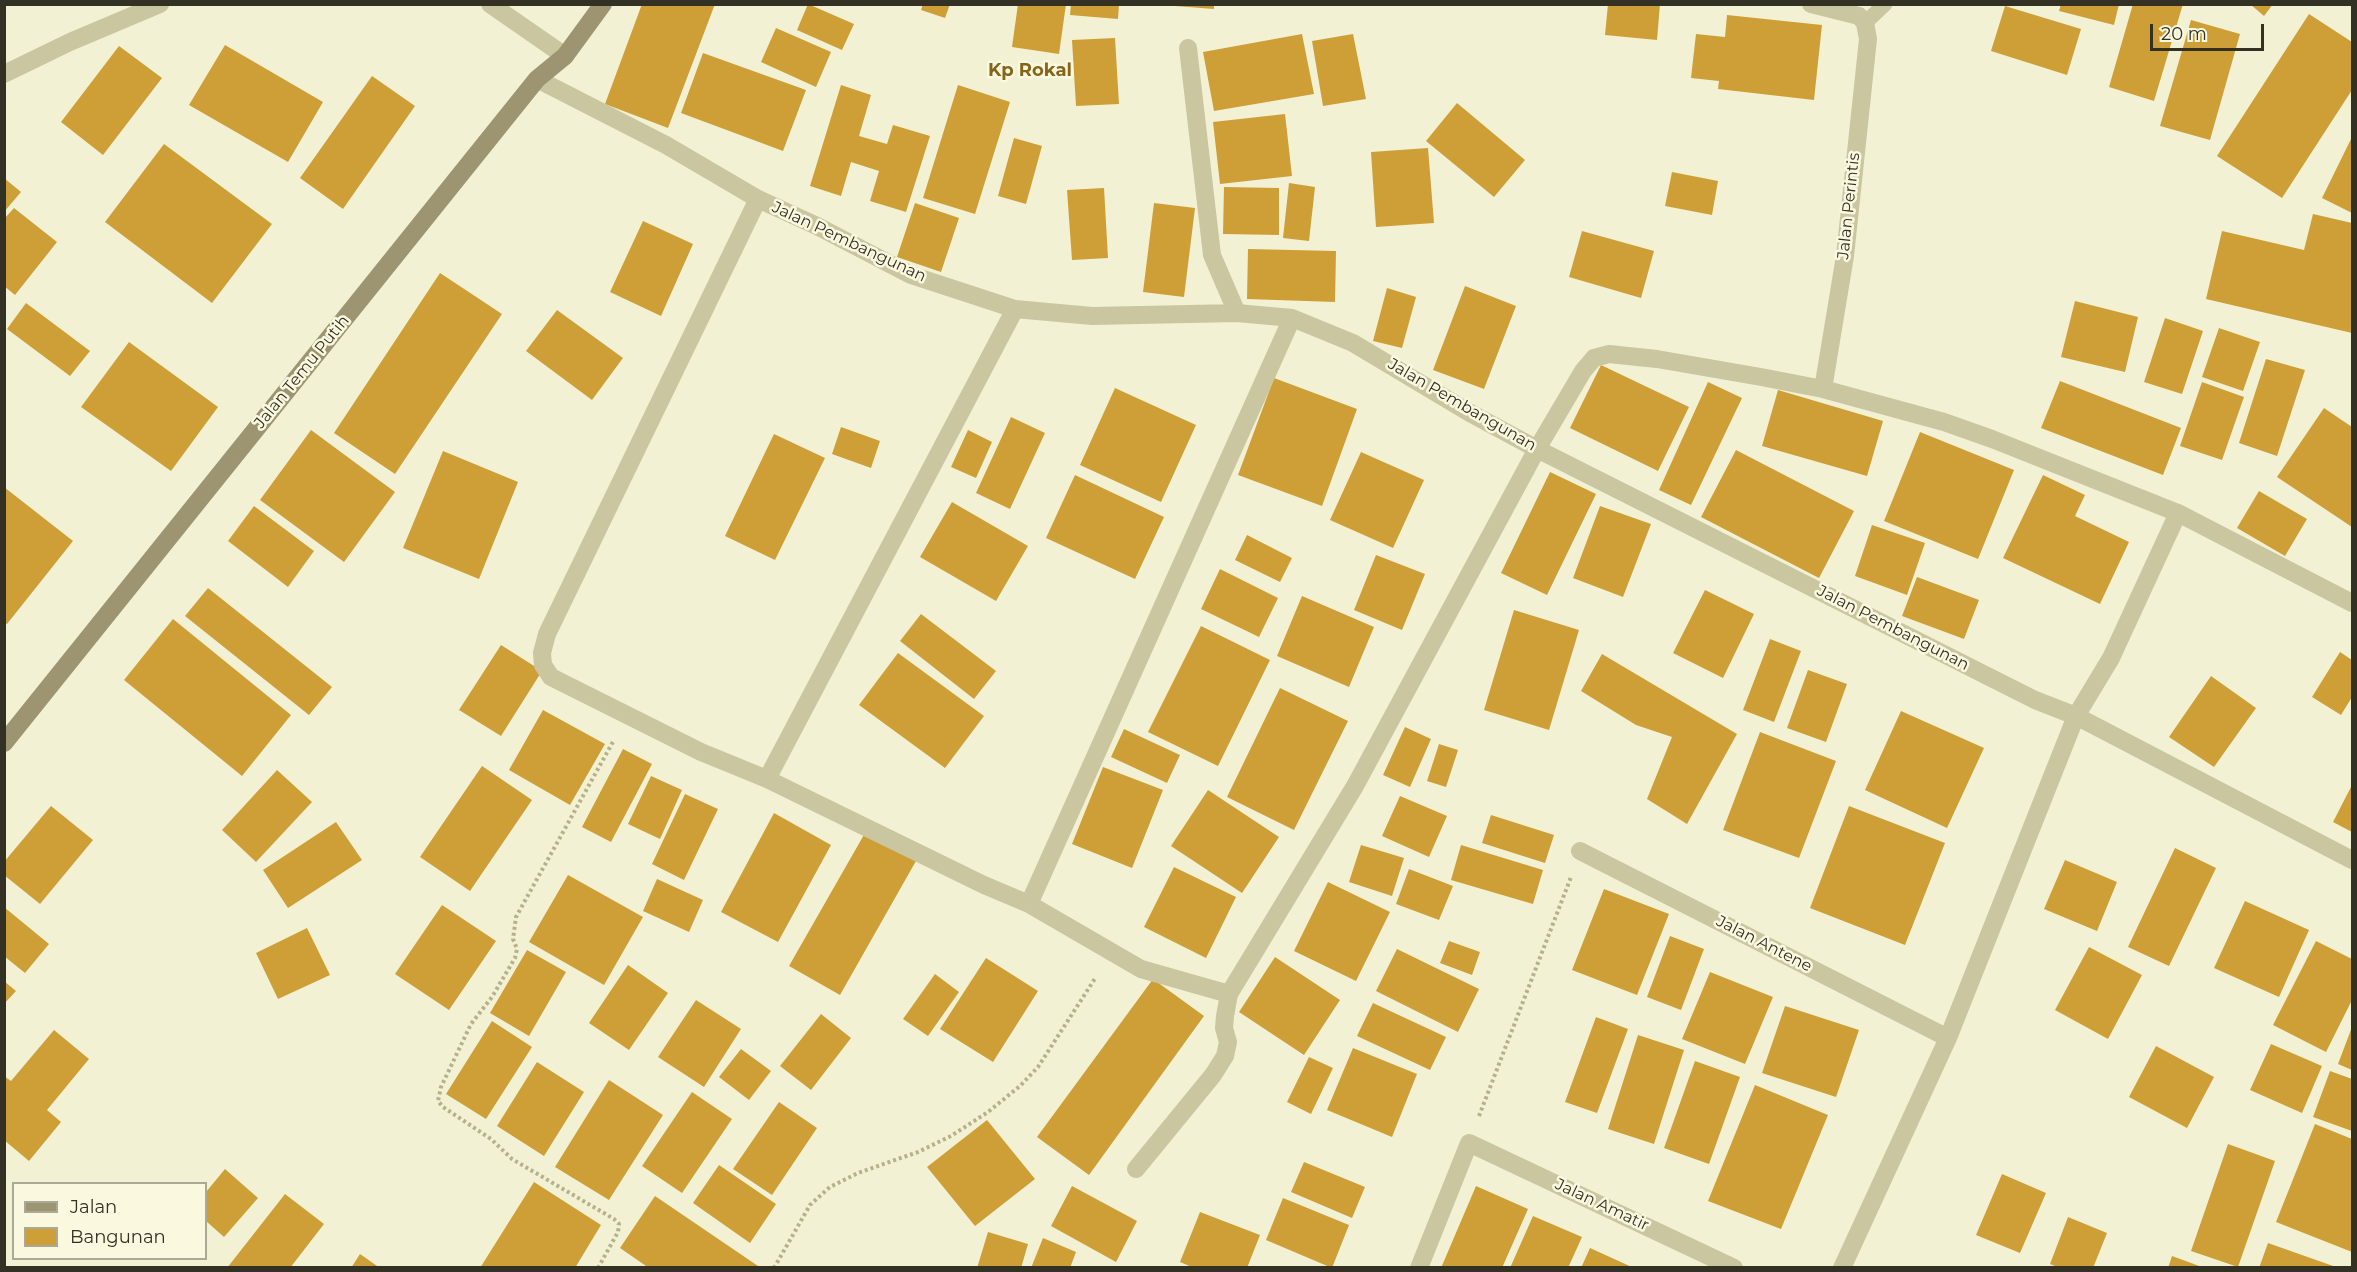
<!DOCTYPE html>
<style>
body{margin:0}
#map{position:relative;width:2357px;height:1272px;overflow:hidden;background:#f2f1d4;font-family:Montserrat,sans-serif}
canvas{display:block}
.frame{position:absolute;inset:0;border:6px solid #333024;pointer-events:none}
.legend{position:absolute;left:12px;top:1182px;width:195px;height:78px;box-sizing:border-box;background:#faf9e0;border:2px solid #aaa995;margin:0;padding:8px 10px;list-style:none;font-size:18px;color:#333024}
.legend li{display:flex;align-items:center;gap:12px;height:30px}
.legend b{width:30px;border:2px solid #aaa995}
.scale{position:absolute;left:2150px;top:24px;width:114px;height:27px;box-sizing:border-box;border:3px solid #333024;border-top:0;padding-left:8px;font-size:18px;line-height:21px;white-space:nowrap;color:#333024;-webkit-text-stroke:4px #faf9e0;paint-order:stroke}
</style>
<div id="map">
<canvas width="2357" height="1272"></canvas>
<div class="frame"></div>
<ul class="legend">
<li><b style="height:8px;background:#9d9572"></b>Jalan</li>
<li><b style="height:16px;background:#ce9f36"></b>Bangunan</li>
</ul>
<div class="scale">20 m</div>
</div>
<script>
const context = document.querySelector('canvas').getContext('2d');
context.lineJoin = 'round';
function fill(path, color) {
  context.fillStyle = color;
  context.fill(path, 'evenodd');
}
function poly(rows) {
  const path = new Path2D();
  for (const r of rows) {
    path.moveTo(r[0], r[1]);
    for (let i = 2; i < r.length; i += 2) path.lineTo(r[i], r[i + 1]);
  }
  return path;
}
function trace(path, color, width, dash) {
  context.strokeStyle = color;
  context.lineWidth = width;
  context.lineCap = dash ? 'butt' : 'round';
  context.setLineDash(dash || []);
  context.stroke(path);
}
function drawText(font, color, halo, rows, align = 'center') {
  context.font = font + ' Montserrat,sans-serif';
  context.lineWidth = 5;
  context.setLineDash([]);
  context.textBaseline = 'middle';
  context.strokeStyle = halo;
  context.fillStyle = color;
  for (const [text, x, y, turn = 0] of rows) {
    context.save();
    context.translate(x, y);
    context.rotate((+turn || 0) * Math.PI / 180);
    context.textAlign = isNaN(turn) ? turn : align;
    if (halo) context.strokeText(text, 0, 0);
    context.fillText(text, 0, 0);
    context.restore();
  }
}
const building = poly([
 [642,4,715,4,668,128,605,104],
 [808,4,854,24,842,50,797,30],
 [923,4,950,4,945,18,921,10],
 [1018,4,1066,4,1059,54,1012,47],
 [1071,4,1119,4,1118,19,1070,15],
 [1176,4,1214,4,1214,9,1175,6],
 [1608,4,1660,4,1657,40,1605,35],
 [2061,4,2119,4,2114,25,2059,11],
 [2133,4,2183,4,2154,101,2109,87],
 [2250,4,2273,4,2264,16],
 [2005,6,2081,29,2067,75,1991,51],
 [2309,14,2352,42,2352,90,2282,198,2217,156],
 [1727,15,1822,25,1814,100,1718,89,1719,81,1691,78,1696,34,1725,37],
 [2191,20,2240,34,2210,140,2160,126],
 [776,28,831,52,816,87,761,62],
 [1302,34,1314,94,1214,111,1203,52],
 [1353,34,1366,99,1323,106,1312,41],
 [1115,38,1119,104,1076,106,1072,40],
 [225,45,323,102,288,162,189,105],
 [119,46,162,78,103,155,61,122],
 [703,53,806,90,783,151,681,113],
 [372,76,415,106,343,209,300,178],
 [841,85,871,95,859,136,887,144,893,125,930,136,906,212,870,201,879,171,851,162,841,196,810,186],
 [958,85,1010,102,975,214,923,198],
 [1457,103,1525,160,1494,197,1426,141],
 [1285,114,1292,176,1220,184,1213,122],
 [2352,137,2352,213,2322,198],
 [1014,138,1042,146,1026,204,998,196],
 [164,144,272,224,212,303,105,222],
 [1428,148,1434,223,1376,227,1371,152],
 [1672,172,1718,181,1712,215,1665,206],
 [4,178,21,192,4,212],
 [1289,183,1315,187,1309,241,1283,238],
 [1224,187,1279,188,1279,235,1223,234],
 [1104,188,1108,258,1072,260,1067,190],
 [915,203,959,218,941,272,897,257],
 [1154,203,1195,208,1184,297,1143,292],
 [14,208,57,242,15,295,4,286,4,219],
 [2313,214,2352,223,2352,333,2206,299,2222,231,2304,250],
 [643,221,693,244,661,316,610,292],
 [1582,231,1654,251,1641,298,1569,277],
 [1248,249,1336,251,1335,302,1247,299],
 [440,273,502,314,395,474,334,433],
 [1465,286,1516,306,1484,389,1433,370],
 [1387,288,1416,297,1402,348,1373,341],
 [2075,301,2138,317,2125,372,2061,357],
 [26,303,90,351,70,376,7,329],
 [557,310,623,358,592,400,526,351],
 [2165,318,2203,331,2182,394,2144,382],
 [2219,328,2260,342,2243,391,2202,377],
 [129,342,218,407,171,471,81,407],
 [2266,359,2305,370,2277,456,2239,443],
 [1601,365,1689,407,1658,471,1570,428],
 [1274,378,1357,409,1322,506,1238,475],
 [2060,381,2181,428,2163,475,2041,428],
 [1708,382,1742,398,1691,505,1659,490],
 [2202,382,2244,397,2222,460,2180,446],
 [1115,388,1196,425,1161,502,1080,465],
 [1778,390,1883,421,1867,476,1762,446],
 [2324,408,2352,427,2352,527,2277,477],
 [1011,417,1045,433,1010,509,976,493],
 [841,427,880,441,871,468,832,454],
 [311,430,395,492,344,562,260,500],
 [968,430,992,442,976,478,951,467],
 [1920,432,2014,470,1978,559,1884,521],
 [774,434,825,458,775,560,725,536],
 [1736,450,1854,511,1819,578,1701,517],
 [443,451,518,482,479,579,403,548],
 [1361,452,1424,480,1393,548,1330,520],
 [1550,472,1596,494,1547,595,1501,573],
 [1075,475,1164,517,1135,579,1046,538],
 [2043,475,2085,495,2075,516,2129,542,2100,604,2003,558],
 [4,487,73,541,7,624,4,622],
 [2259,491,2307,519,2285,556,2237,528],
 [952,502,1028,546,996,601,920,557],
 [254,506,314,551,288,587,228,541],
 [1600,506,1651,524,1623,597,1573,578],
 [1872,525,1925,543,1907,595,1855,576],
 [1247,535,1292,558,1280,582,1235,560],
 [1376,555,1425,574,1402,630,1354,610],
 [1220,569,1278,598,1259,637,1201,609],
 [1917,577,1979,600,1964,639,1902,616],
 [208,588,332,687,309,715,185,616],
 [1705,590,1754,614,1723,678,1673,653],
 [1302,596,1374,627,1349,687,1277,656],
 [1514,610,1579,630,1549,730,1484,710],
 [921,614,996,671,974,699,900,641],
 [173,619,291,715,242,776,124,680],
 [1201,626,1270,660,1218,766,1148,732],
 [1770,639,1801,651,1774,722,1743,710],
 [501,645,542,671,501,736,459,710],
 [2340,652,2352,660,2352,697,2341,715,2312,697],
 [898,653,984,716,945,768,859,705],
 [1602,654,1737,734,1687,824,1647,799,1672,737,1636,725,1581,691],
 [1808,670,1847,684,1826,742,1787,728],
 [2211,676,2256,708,2214,767,2169,737],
 [1280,688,1348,721,1294,830,1227,797],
 [543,710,605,744,570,805,509,770],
 [1901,711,1984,748,1947,828,1865,790],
 [1405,727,1431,739,1410,787,1383,775],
 [1124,729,1180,755,1167,783,1111,757],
 [1760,732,1836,761,1799,858,1723,830],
 [1439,744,1458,750,1446,787,1427,781],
 [623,749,652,764,611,842,582,827],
 [482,766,532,800,470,891,420,857],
 [1103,767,1163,790,1132,868,1072,844],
 [277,770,312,802,256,862,222,830],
 [651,776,682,790,660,839,628,824],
 [2352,785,2352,832,2333,822],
 [1208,790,1279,837,1242,893,1171,846],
 [685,794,718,809,684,880,652,864],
 [1400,796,1447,816,1429,857,1382,836],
 [51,806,93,840,40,904,4,875,4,862],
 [1849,806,1945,843,1905,945,1810,908],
 [774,813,831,845,778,942,721,912],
 [1491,815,1554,835,1545,863,1482,843],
 [336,822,362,860,288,908,263,870],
 [865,833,916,861,840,995,789,966],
 [1361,845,1404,858,1392,896,1349,882],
 [1461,845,1543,870,1533,904,1451,880],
 [2175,848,2216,868,2169,966,2128,947],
 [2065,860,2117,882,2097,931,2044,909],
 [1174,867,1236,897,1206,958,1144,927],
 [1409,869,1453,886,1439,920,1396,904],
 [568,875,643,917,604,985,529,942],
 [657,879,703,900,689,932,643,911],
 [1328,882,1390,912,1356,981,1294,951],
 [1604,889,1669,914,1637,995,1572,970],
 [2245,901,2309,930,2279,997,2214,968],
 [442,905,496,941,449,1010,395,974],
 [4,907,49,944,25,973,4,956],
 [307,928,330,975,278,999,256,953],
 [1670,936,1704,949,1681,1010,1647,997],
 [1449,941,1480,952,1472,975,1440,963],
 [2316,941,2352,959,2352,1000,2326,1052,2273,1025],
 [2089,947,2142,975,2108,1039,2055,1010],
 [1397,949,1479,989,1458,1032,1376,991],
 [527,950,566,972,529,1036,490,1013],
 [1275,957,1340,1000,1304,1055,1239,1012],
 [986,958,1038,991,993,1062,940,1029],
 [628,965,668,993,629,1050,589,1023],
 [1710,972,1773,997,1745,1064,1682,1039],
 [935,974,959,992,928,1036,903,1019],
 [1153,979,1204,1016,1089,1175,1037,1137],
 [4,981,16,991,4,1004],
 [696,1000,741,1029,704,1087,658,1057],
 [1373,1003,1446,1037,1430,1070,1357,1036],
 [1785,1006,1859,1030,1836,1097,1762,1073],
 [821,1014,851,1038,811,1090,780,1066],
 [1596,1017,1628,1029,1597,1113,1565,1102],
 [492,1021,532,1047,486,1119,446,1094],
 [2352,1027,2352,1070,2338,1064],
 [54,1030,89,1059,47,1110,61,1122,29,1161,4,1140,4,1076,11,1081],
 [1638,1035,1684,1050,1654,1144,1608,1129],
 [2271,1044,2322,1066,2302,1113,2250,1090],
 [2156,1046,2214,1077,2187,1128,2129,1097],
 [1353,1048,1417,1074,1392,1137,1327,1110],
 [741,1049,771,1071,749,1100,719,1077],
 [1309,1057,1333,1068,1311,1114,1287,1102],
 [1695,1061,1740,1077,1709,1164,1664,1148],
 [537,1062,584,1092,544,1156,497,1126],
 [2330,1071,2352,1079,2352,1131,2313,1117],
 [609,1080,663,1115,609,1200,555,1167],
 [1755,1085,1828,1115,1781,1229,1708,1201],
 [692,1092,732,1119,682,1193,642,1166],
 [779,1102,817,1128,772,1195,733,1169],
 [987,1120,1035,1179,975,1226,927,1167],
 [2315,1124,2352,1139,2352,1252,2276,1222],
 [2228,1144,2275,1161,2238,1267,2191,1251],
 [1304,1162,1365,1187,1352,1218,1291,1192],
 [719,1165,776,1204,750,1243,693,1203],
 [225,1169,258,1198,224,1237,206,1221,206,1192],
 [2002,1174,2046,1193,2020,1253,1976,1235],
 [534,1182,601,1225,575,1268,480,1268],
 [1072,1186,1137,1221,1116,1262,1051,1226],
 [1476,1186,1528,1209,1502,1268,1441,1268],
 [285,1194,324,1224,290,1268,227,1268],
 [655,1196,761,1268,649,1268,620,1248],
 [1283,1198,1349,1225,1332,1268,1266,1240],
 [1200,1212,1260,1235,1247,1268,1194,1268,1180,1262],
 [1533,1216,1582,1237,1568,1268,1510,1268],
 [2068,1217,2107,1233,2093,1268,2060,1268,2050,1264],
 [988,1232,1028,1244,1021,1268,977,1268],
 [1043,1238,1076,1252,1070,1268,1031,1268],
 [2268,1243,2336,1267,2336,1268,2259,1268],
 [1590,1248,1634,1268,1581,1268],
 [360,1254,380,1268,351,1268],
 [2172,1256,2202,1267,2202,1268,2168,1268]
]);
const path = poly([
 [1479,1116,1571,877],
 [598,1268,618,1232,619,1224,614,1219,512,1159,491,1139,443,1107,438,1101,441,1087,471,1024,492,997,515,958,517,949,513,939,516,917,614,740],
 [774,1268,810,1205,830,1187,858,1173,918,1152,951,1136,988,1112,1020,1086,1038,1067,1096,977]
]);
const lane = poly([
 [1865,23,1885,4]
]);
const street = poly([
 [490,4,565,56],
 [1811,4,1859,16,1865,23,1868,39,1845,256,1823,389],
 [1188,48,1212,255,1237,313],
 [4,74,70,42,160,4],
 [537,79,666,145,758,199,817,226,911,275,1015,309,1092,316,1237,313,1292,318,1353,343,1470,413,1537,449,2035,700,2076,716,2352,860],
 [758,199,547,634,542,653,543,665,551,677,701,752,767,779,984,885,1029,904,1141,969,1229,994],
 [767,779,1015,309],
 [1580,851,1948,1038],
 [1029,904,1292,318],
 [1136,1169,1213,1075,1225,1056,1228,1042,1224,1028,1225,1016,1229,994,1355,786,1537,449,1583,371,1594,358,1609,354,1657,359,1761,377,1823,389,1944,422,1992,439,2178,513,2352,603],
 [1419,1268,1469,1143,1734,1268],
 [1842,1268,1948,1038,2076,716,2111,658,2178,513]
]);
const secondary = poly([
 [4,743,537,79,565,56,603,4]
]);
const streetNames = [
 ["Jalan Perintis",1849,206,-84],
 ["Jalan Pembangunan",849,242,25],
 ["Jalan Temu Putih",302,372,-51],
 ["Jalan Pembangunan",1462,405,30],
 ["Jalan Pembangunan",1893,628,27],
 ["Jalan Antene",1764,944,27],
 ["Jalan Amatir",1602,1205,25]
];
const neighbourhoodNames = [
 ["Kp Rokal",1030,71]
];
fill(building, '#ce9f36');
trace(path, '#b6b18a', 4, [3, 3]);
trace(lane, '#cac6a0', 15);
trace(street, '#cac6a0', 18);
trace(secondary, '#9d9572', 18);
drawText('16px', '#333024', '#faf9e0', streetNames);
drawText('bold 18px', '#866518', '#faf9e0', neighbourhoodNames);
</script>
